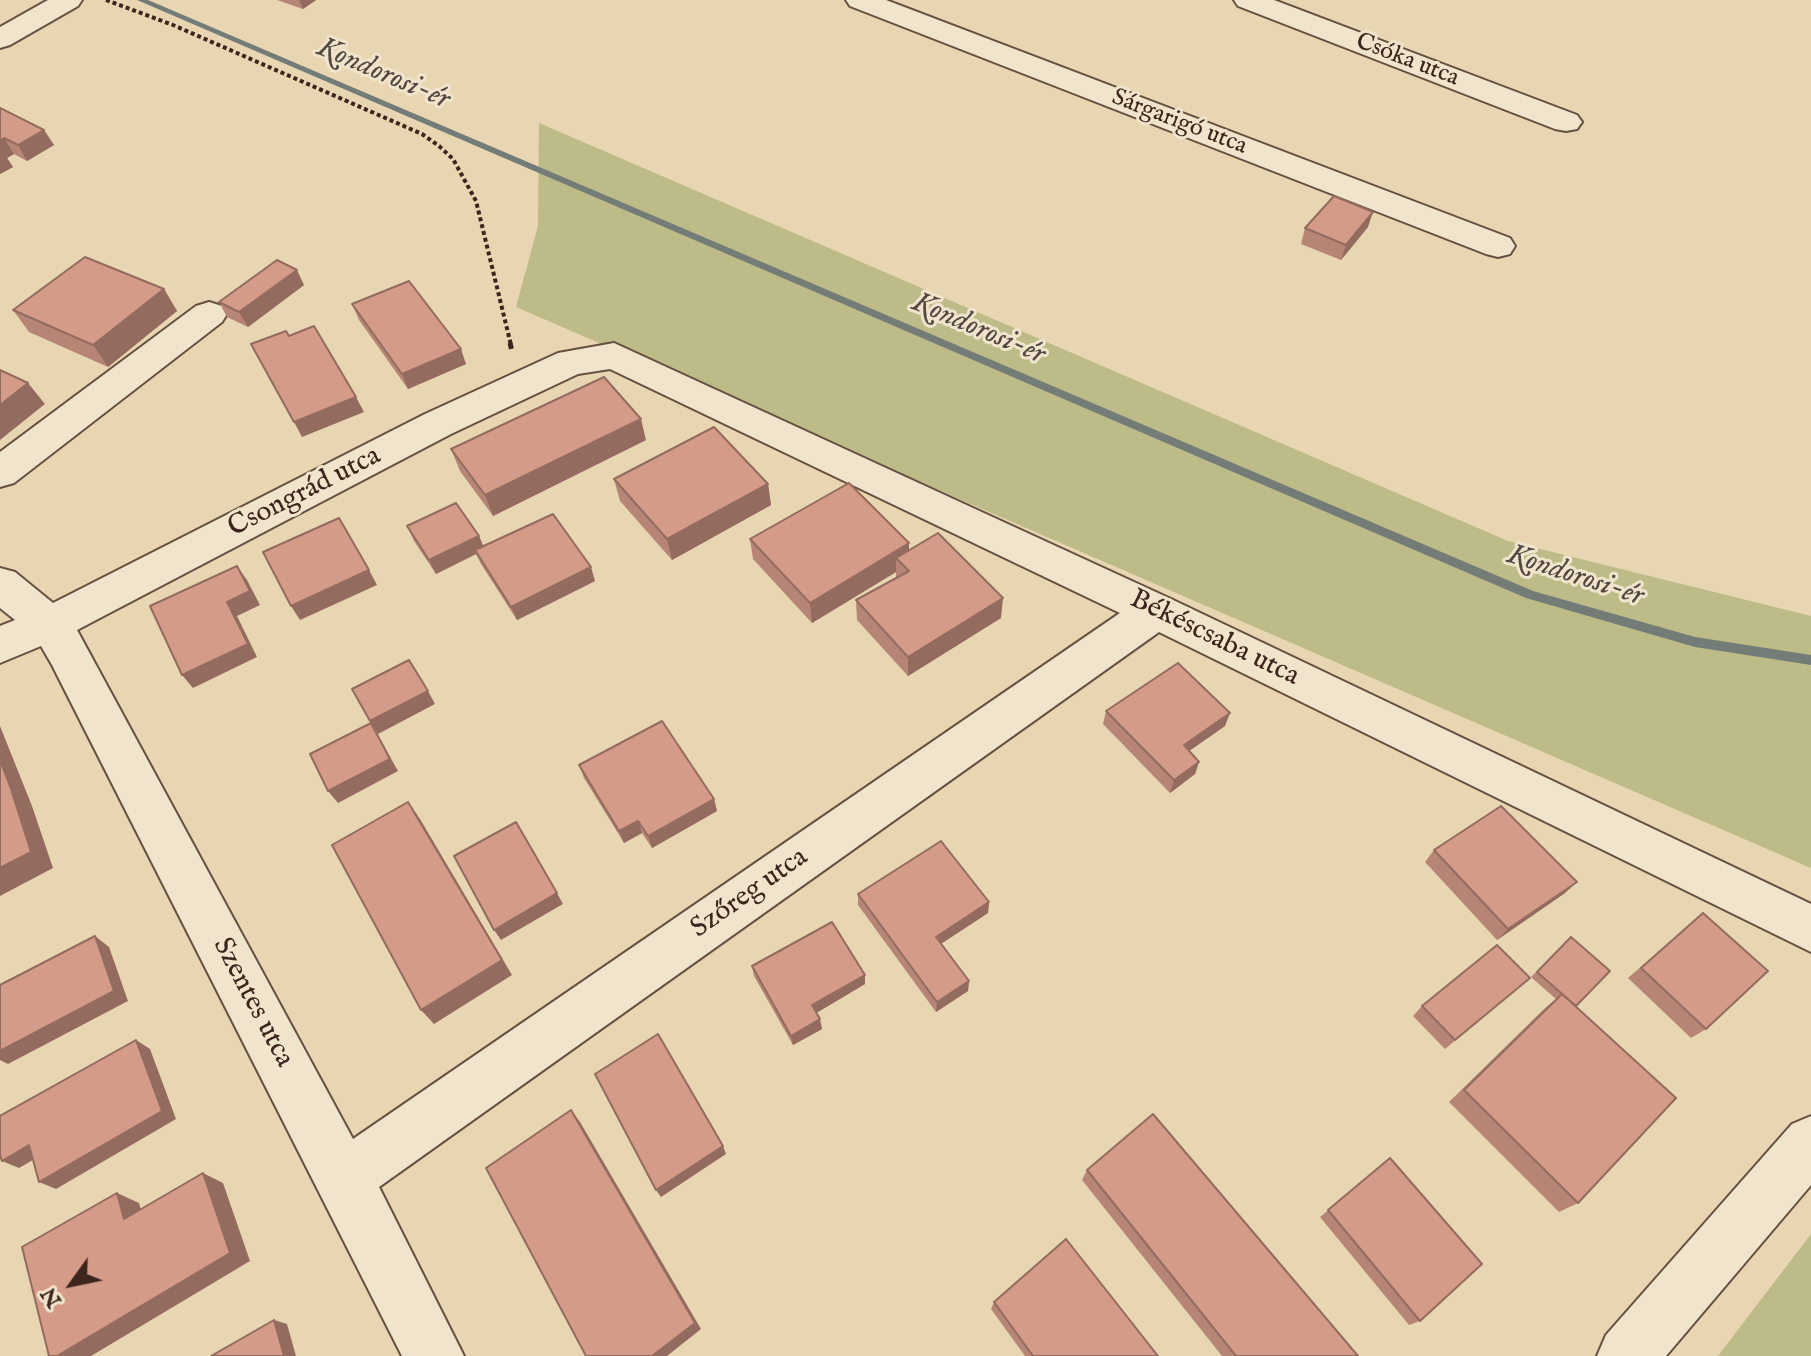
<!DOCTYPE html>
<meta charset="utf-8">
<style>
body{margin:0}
#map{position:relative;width:1811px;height:1356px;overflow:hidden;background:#e8d5b1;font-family:"IM FELL English",serif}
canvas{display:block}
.north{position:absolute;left:32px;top:1244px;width:80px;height:80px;-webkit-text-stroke:6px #f0e4cc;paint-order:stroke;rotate:237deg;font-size:22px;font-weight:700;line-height:32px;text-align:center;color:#3b251c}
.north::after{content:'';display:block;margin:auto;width:28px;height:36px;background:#3b251c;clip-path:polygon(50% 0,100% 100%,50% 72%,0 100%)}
</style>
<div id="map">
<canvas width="1811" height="1356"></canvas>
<div class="north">N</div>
</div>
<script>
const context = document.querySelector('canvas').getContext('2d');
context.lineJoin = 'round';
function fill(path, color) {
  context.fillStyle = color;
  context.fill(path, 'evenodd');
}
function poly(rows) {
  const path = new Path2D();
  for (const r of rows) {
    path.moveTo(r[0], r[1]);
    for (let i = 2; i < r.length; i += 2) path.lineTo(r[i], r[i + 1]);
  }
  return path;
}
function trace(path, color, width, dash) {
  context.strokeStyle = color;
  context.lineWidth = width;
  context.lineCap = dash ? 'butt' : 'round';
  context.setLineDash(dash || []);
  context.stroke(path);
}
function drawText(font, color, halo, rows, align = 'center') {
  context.font = font + ' "IM FELL English",serif';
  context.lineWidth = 6;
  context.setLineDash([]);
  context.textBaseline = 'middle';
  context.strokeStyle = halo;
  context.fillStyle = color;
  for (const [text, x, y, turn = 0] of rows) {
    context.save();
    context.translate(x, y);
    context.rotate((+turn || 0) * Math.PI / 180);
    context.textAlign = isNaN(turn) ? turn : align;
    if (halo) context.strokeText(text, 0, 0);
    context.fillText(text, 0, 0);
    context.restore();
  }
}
const green = poly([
 [539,123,1508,541,1811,616,1811,868,516,307,538,226],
 [1811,1234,1811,1356,1718,1356]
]);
const stream = poly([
 [137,0,148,0,1533,591,1695,637,1811,655,1811,665,1695,647,1526,598,137,0]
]);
const pathFar1 = poly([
 [106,0,173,25,422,134,439,146,453,159,476,201,511,345]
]);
const path = poly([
 [510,343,512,351]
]);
const minor = poly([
 [846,0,886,0,1510,238,1515,246,1510,254,1498,257,1486,254,850,6,846,0],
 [1234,0,1274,0,1577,115,1582,122,1577,129,1566,131,1555,129,1238,6,1234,0],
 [209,302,222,306,227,314,222,322,14,483,0,487,0,452,196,306,209,302],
 [614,343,1171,599,1811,904,1811,952,1159,632,379,1187,464,1356,402,1356,52,665,41,646,0,663,0,626,15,620,0,608,0,568,15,572,53,603,425,414,558,353,614,343],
 [610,369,1120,613,353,1139,77,630,451,434,578,374,610,369],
 [1811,1116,1811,1185,1666,1356,1597,1356,1606,1335,1792,1124,1811,1116]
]);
const tertiary = poly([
 [48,0,82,0,78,6,10,45,0,48,0,27,48,0]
]);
const wall = poly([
 [277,0,316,0,303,9],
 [0,108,44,130,54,145,27,161,14,154,7,158,13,167,0,174],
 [1368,227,1341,260,1301,244,1305,228],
 [304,285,248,327,227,317,219,302],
 [164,289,177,311,108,367,29,332,13,310],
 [352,304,466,364,408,389,359,320],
 [646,440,493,516,460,471,451,449],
 [614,479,768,484,771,505,672,560,620,501],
 [407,526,479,536,483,546,595,581,517,620,481,564,476,554,436,574,414,541],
 [750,539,909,543,909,550,1001,618,908,676,857,620,856,600,896,578,896,572,812,623,753,559],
 [1106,711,1225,726,1189,751,1199,762,1195,774,1170,793,1103,724],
 [579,765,714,799,717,811,652,848,642,833,624,843,584,778],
 [1434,850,1565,893,1497,940,1425,862],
 [858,894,989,902,988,913,941,944,969,981,968,991,936,1012,858,905],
 [1703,913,1706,1029,1691,1038,1628,978],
 [1571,937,1575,1006,1578,1203,1559,1212,1449,1102,1545,1008,1556,999,1531,977],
 [752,966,865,984,816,1013,822,1029,793,1045,754,976],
 [1530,978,1445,1049,1413,1016,1422,1006],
 [1390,1158,1420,1321,1409,1325,1320,1217],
 [1087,1170,1358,1356,1222,1356,1082,1180],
 [994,1302,1158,1356,1025,1356,991,1309]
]);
const shadedWall = poly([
 [299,0,316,0,303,9],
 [44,130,54,145,27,161,18,145],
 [4,138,14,154,7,158,13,167,0,174,0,141],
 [1373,212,1368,227,1341,260,1346,245],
 [297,270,304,285,248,327,239,312],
 [164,289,177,311,108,367,93,345],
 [461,349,466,364,408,389,402,374],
 [28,383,45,404,0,440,0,405],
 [356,397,364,412,302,437,294,422],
 [641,419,646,440,493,516,485,495],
 [768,484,771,505,672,560,667,539],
 [479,536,485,550,475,550,476,554,436,574,429,560],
 [909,543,909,564,896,558,896,572,812,623,810,603],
 [237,566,247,580,260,605,237,616,257,657,193,688,182,675],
 [591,567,595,581,517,620,511,607],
 [369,570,377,585,300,620,291,606],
 [1003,598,1001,618,908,676,908,657],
 [428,691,435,704,378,734,370,721],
 [1230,713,1225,726,1179,758,1184,745],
 [371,723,398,771,338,803,328,791],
 [0,726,32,806,53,868,0,896],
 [1199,762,1195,774,1170,793,1174,780],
 [714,799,717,811,652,848,648,836],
 [408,802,420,819,512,975,434,1024,421,1010],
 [638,821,642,833,624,843,619,831],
 [1577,882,1565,893,1497,940,1508,929],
 [557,893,563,904,501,940,494,930],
 [989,902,988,913,936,947,936,937],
 [95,936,109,947,128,1001,8,1064,0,1060,0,1051],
 [865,975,865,984,813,1015,812,1005],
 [969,981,968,991,936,1012,937,1002],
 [820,1019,822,1029,793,1045,791,1036],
 [136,1040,150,1049,176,1119,56,1189,39,1182],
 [571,1110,580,1122,701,1329,667,1356,652,1356],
 [29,1145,45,1153,19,1168,2,1161],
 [723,1146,726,1154,661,1197,656,1190],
 [203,1173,223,1183,250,1261,91,1356,57,1356],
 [117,1193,139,1203,146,1228,124,1219],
 [274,1320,287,1324,296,1356,284,1356]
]);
const building = poly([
 [0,108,44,130,18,145,4,138,0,141,0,108],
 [1334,196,1373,212,1346,245,1305,228,1334,196],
 [85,257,164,289,93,345,13,310,85,257],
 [277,260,297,270,239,312,219,302,277,260],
 [409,281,461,349,402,374,352,304,409,281],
 [314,326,356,397,294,422,251,344,286,331,289,336,314,326],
 [0,370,28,383,0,405,0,370],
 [604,377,641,419,485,495,451,449,604,377],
 [714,427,768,484,667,539,614,479,714,427],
 [849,483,909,543,810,603,750,539,849,483],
 [456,503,479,536,429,560,407,526,456,503],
 [553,514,591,567,511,607,475,550,553,514],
 [339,518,369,570,291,606,263,552,339,518],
 [938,533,1003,598,908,657,856,600,909,571,896,558,938,533],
 [237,566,250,591,227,602,248,644,182,675,150,606,237,566],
 [409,660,428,691,370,721,352,689,409,660],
 [1178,663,1230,713,1184,745,1199,762,1174,780,1106,711,1178,663],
 [662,721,714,799,648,836,638,821,619,831,579,765,662,721],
 [371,723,390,759,328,791,310,754,371,723],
 [0,760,11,789,31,852,0,868,0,760],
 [408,802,502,960,421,1010,332,845,408,802],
 [1501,806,1577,882,1508,929,1434,850,1501,806],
 [516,822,557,893,494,930,454,856,516,822],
 [941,841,989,902,936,937,969,981,937,1002,858,894,941,841],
 [1703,913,1768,971,1706,1029,1641,968,1703,913],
 [832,922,865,975,812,1005,820,1019,791,1036,752,966,832,922],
 [95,936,114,991,0,1051,0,985,95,936],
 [1571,937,1610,971,1576,1006,1537,972,1571,937],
 [1497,945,1530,978,1455,1040,1422,1006,1497,945],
 [1562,994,1676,1098,1578,1203,1464,1090,1562,994],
 [658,1034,723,1146,656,1190,595,1074,658,1034],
 [136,1040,162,1111,39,1182,29,1145,2,1161,0,1155,0,1116,136,1040],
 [571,1110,695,1323,652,1356,586,1356,486,1168,571,1110],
 [1153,1114,1358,1356,1236,1356,1087,1170,1153,1114],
 [1390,1158,1482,1264,1420,1321,1328,1210,1390,1158],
 [203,1173,230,1253,57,1356,49,1356,22,1247,117,1193,124,1219,203,1173],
 [1066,1239,1158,1356,1033,1356,994,1302,1066,1239],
 [274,1320,284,1356,211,1356,274,1320]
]);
const farStreetnames = [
 ["Csóka utca",1407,61,21],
 ["Sárgarigó utca",1179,123,21]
];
const streetNames = [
 ["Csongrád utca",305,493,-27],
 ["Békéscsaba utca",1214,639,26],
 ["Szőreg utca",750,894,-35],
 ["Szentes utca",252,1003,62]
];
const waterNames = [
 ["Kondorosi-ér",383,75,23],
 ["Kondorosi-ér",978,330,23],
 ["Kondorosi-ér",1575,577,18]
];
fill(green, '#bdbb87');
fill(stream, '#747c78');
trace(minor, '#665141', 4);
trace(tertiary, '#665141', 4);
trace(pathFar1, '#3b251c', 4, [4, 3]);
trace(path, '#3b251c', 5, [6, 4]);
fill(minor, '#f0e4cc');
fill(tertiary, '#f0e4cc');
fill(wall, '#b68575');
fill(shadedWall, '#946c5f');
fill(building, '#d49b88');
trace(building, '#946c5f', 2);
drawText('24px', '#3b251c', '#f0e4cc', farStreetnames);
drawText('28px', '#3b251c', '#f0e4cc', streetNames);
drawText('italic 30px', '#534942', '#f0e4cc', waterNames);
</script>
